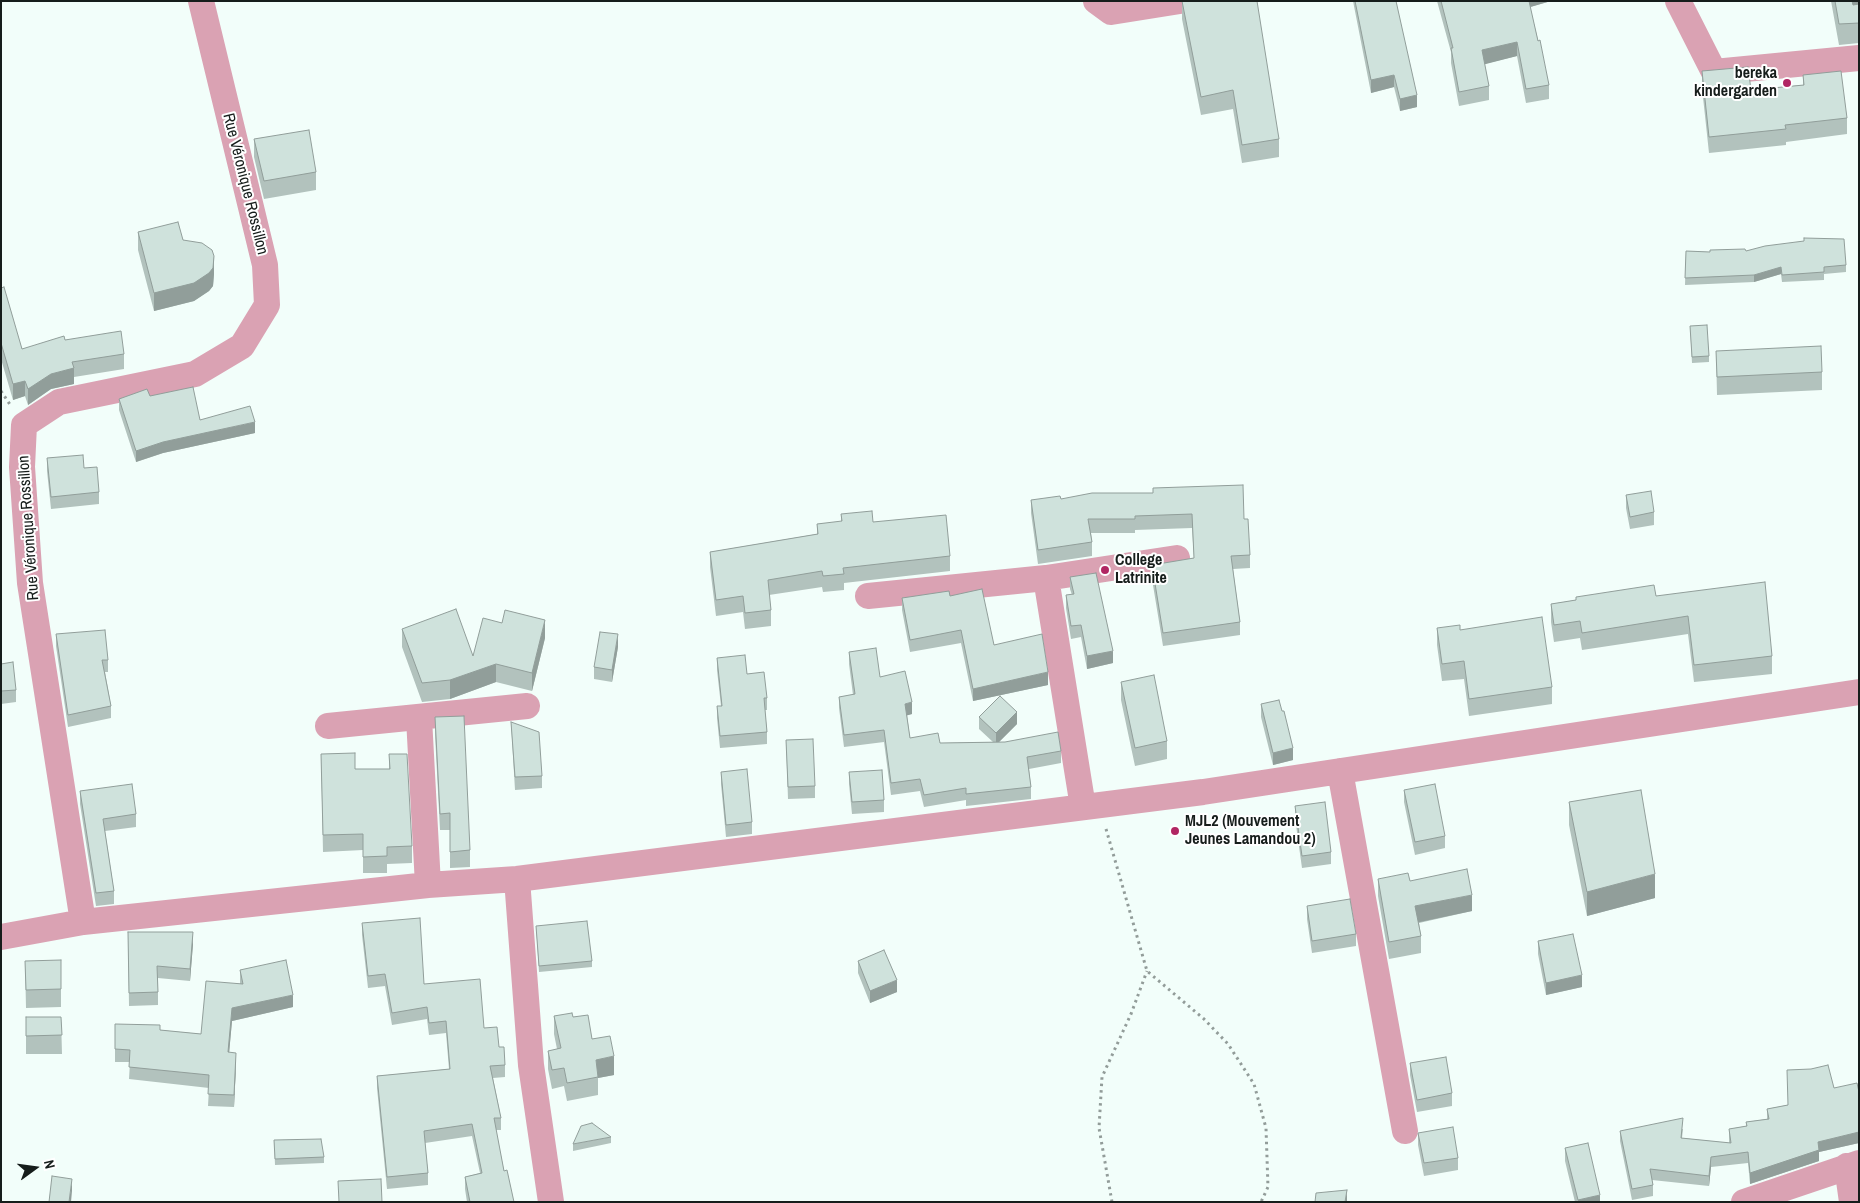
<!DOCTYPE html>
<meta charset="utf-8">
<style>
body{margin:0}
#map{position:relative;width:1860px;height:1203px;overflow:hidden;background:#f2fefa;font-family:"Archivo Narrow",sans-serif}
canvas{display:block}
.frame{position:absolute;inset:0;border:2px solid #161d1b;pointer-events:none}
.north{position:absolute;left:10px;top:1143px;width:50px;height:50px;-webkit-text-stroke:4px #fff;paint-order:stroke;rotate:76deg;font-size:14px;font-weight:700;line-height:20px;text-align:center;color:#161d1b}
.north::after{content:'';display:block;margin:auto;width:18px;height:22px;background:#161d1b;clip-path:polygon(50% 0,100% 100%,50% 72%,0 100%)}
</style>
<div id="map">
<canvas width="1860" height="1203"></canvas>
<div class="frame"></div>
<div class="north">N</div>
</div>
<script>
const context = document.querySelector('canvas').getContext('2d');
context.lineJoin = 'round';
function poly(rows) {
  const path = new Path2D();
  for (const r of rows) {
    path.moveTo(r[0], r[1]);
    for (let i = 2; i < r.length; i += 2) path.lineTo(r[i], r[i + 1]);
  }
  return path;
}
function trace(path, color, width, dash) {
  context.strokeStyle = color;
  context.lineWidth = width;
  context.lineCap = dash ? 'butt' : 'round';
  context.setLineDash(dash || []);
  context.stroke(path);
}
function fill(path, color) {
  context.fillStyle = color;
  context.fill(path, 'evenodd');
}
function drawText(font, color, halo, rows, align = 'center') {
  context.font = font + ' "Archivo Narrow",sans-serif';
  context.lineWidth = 4;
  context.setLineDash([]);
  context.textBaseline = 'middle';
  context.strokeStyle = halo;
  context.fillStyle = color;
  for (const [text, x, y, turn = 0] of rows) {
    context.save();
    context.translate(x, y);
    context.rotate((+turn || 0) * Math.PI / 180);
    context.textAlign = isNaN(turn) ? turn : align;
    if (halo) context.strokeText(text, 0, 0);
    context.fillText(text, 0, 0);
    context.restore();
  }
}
const path = poly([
 [1,391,11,406],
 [1106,829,1147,971,1204,1019,1228,1044,1254,1084,1266,1128,1268,1187,1261,1202],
 [1112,1202,1099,1128,1102,1077,1131,1014,1147,971]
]);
const street = poly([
 [1096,1,1111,12,1180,1],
 [1678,1,1714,72,1859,58],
 [1046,578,1083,807],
 [868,596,1046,578,1177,558],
 [419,718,428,885],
 [328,726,527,706],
 [1340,771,1405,1131],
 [517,879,531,1065,551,1202],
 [83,922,30,583,22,467,24,425,59,402,195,374,242,346,267,305,265,265,201,1],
 [1,937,83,922,428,885,517,879,1203,792,1859,692],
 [1847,1166,1852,1202],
 [1744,1202,1859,1163]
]);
const wall = poly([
 [1182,1,1279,139,1279,157,1242,163,1233,109,1201,115,1182,19],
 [1353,1,1396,1,1417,107,1400,111,1394,87,1371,93],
 [1437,1,1551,1,1530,7,1549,85,1549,99,1526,103,1517,56,1484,64,1489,86,1489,100,1459,106,1451,63,1451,52],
 [1831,1,1859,1,1859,43,1839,45],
 [1702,71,1751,90,1803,85,1803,75,1847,118,1847,134,1786,142,1786,145,1709,153,1702,88],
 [254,139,316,172,316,190,264,199,254,157],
 [138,232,183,240,214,274,213,286,209,291,194,301,154,311,138,250],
 [1686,251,1710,252,1746,251,1846,265,1846,272,1824,274,1824,280,1782,282,1781,274,1754,282,1685,285],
 [1,288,22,349,65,340,124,354,124,369,74,377,74,384,51,389,28,405,25,396,13,400,1,359],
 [1690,326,1709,356,1709,362,1692,363],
 [1716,351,1822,372,1822,390,1717,395],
 [150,396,200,420,255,433,163,453,136,462,119,410,119,399],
 [47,458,84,468,99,492,99,504,51,509,47,471],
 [1626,495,1654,512,1654,525,1630,529,1626,508],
 [1061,499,1244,519,1250,555,1250,568,1233,569,1240,622,1240,635,1163,646,1152,579,1152,565,1194,558,1192,528,1135,530,1135,533,1091,533,1092,542,1092,556,1038,564,1031,513,1031,500],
 [841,514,873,522,950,556,950,571,844,583,844,590,823,592,822,587,769,595,771,610,771,626,745,629,743,612,716,616,710,567,710,552,817,534,817,524,841,522],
 [1070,577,1113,663,1087,669,1081,637,1071,639,1066,608,1066,595,1072,595,1070,589],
 [950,596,994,645,1048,685,973,701,961,643,910,652,902,610,902,598],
 [1656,596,1772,656,1772,674,1694,682,1688,634,1582,650,1580,638,1554,642,1551,622,1551,604,1576,600,1576,597],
 [1437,628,1552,687,1552,704,1469,716,1464,679,1442,681,1437,645],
 [402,629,473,656,545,638,532,691,496,682,450,699,422,702,402,647],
 [56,634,108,660,108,672,105,672,111,706,111,718,68,727,56,646],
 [618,647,612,682,594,679,594,667],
 [849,652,880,677,912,714,907,715,910,738,940,743,993,742,979,729,979,717,1017,724,999,742,1061,751,1061,763,1029,769,1031,787,1031,799,966,806,966,800,924,807,920,791,891,795,884,742,844,747,839,708,839,697,853,695,849,664],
 [717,658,747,674,767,698,767,710,765,710,767,732,767,744,720,748,717,718,717,706,721,706,717,670],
 [1,664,16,690,16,702,1,704],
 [1121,682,1167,741,1167,759,1135,766,1121,700],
 [1261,704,1282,711,1293,760,1273,765,1261,717],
 [435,717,470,850,470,867,450,868,450,830,440,830,435,734],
 [511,722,542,776,542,788,515,790],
 [786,740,815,786,815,798,788,799],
 [321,754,355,769,389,769,389,754,412,846,412,863,387,864,387,873,363,873,363,850,323,852],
 [721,772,752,822,752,834,726,837,721,784],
 [849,772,884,800,884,812,852,814,849,784],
 [1404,790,1445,836,1445,848,1415,855,1404,802],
 [80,791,136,814,136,827,105,831,114,891,114,904,96,906,80,804],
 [1569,802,1655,898,1587,916,1569,825],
 [1295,806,1331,852,1331,864,1302,868,1295,818],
 [1378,879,1410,881,1472,911,1419,923,1421,936,1421,953,1389,959,1378,896],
 [1307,906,1356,934,1356,946,1312,953,1307,919],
 [362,923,424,984,484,1028,499,1047,505,1065,505,1077,493,1078,501,1118,501,1130,496,1130,504,1171,514,1202,467,1202,465,1189,465,1177,480,1173,472,1136,425,1143,428,1173,428,1185,387,1189,377,1088,377,1076,449,1069,446,1033,429,1035,427,1019,392,1025,385,986,368,988,362,935],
 [536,926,592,961,592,967,539,972],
 [128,932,193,944,190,981,158,978,158,1005,129,1006],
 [1538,941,1582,987,1546,995,1538,954],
 [25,961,61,989,61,1007,26,1008],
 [858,961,897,992,870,1003,858,973],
 [240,970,293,1007,232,1021,229,1053,236,1065,234,1107,208,1106,209,1088,129,1079,130,1062,115,1062,115,1049,160,1030,201,1034,240,984],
 [554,1016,573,1017,592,1039,614,1075,598,1078,598,1095,567,1101,564,1086,552,1089,548,1069,548,1051,557,1049,554,1034],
 [26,1017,61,1017,62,1054,26,1054],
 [1410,1063,1452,1093,1452,1106,1417,1112,1410,1075],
 [1834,1088,1859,1092,1859,1143,1819,1152,1819,1161,1750,1184,1748,1163,1711,1167,1709,1186,1652,1180,1653,1185,1653,1196,1632,1200,1620,1141,1620,1131,1683,1129,1682,1138,1729,1143,1729,1129,1746,1126,1746,1122,1767,1119,1767,1109,1787,1105],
 [1418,1133,1458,1158,1458,1170,1424,1176,1418,1145],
 [611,1137,611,1143,573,1151,573,1144],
 [274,1140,324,1157,324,1163,275,1165],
 [1565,1148,1600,1202,1575,1202,1565,1161]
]);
const shadedWall = poly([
 [1527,1,1551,1,1527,8],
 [1850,1,1859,1,1859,8,1850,11],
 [1517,42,1517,56,1482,65,1482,50],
 [1394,75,1394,87,1371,93,1371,80],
 [1417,95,1417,107,1400,111,1400,99],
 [214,256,214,274,213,286,209,291,194,301,154,311,154,293],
 [1781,267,1781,274,1754,282,1754,275],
 [74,368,74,384,51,389,28,405,28,389,51,374],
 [25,381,25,396,13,400,13,384],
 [255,422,255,433,163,453,136,462,136,451,163,442],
 [545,620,545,638,532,691,532,673],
 [618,634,618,647,612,682,612,670],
 [1113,651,1113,663,1087,669,1087,656],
 [496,664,496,682,450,699,450,680],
 [1048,672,1048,685,973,701,973,689],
 [912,702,912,714,905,716,905,704],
 [1017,712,1017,724,996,745,996,733],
 [1293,748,1293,760,1273,765,1273,753],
 [1655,874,1655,898,1587,916,1587,892],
 [1472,895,1472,911,1415,923,1415,906],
 [193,932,193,944,190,981,190,969],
 [1582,975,1582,987,1546,995,1546,983],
 [897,980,897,992,870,1003,870,991],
 [293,995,293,1007,232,1021,228,1065,228,1052,232,1008],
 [236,1053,236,1065,234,1107,234,1095],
 [614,1056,614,1075,598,1078,596,1060],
 [1859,1132,1859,1143,1819,1152,1819,1161,1750,1184,1750,1173,1818,1142],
 [1711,1157,1711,1167,1709,1186,1709,1176],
 [72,1179,72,1191,71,1202,69,1202],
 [1347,1190,1347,1202,1345,1202],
 [1600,1195,1600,1202,1578,1202,1578,1200]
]);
const building = poly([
 [1182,1,1257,1,1279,139,1242,145,1233,90,1201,97,1182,1],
 [1355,1,1396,1,1417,95,1400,99,1394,75,1371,80,1355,1],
 [1441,1,1529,1,1538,41,1540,40,1549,85,1526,89,1517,42,1482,50,1489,86,1459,92,1451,48,1453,48,1441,1],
 [1835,1,1852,1,1853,5,1859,4,1859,23,1839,24,1835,1],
 [1748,67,1751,90,1804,85,1803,75,1841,71,1847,118,1785,125,1786,129,1709,137,1702,71,1748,67],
 [309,130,316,172,264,181,254,139,309,130],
 [178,222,183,240,202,243,212,250,214,256,213,268,209,273,194,283,154,293,138,232,178,222],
 [1804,238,1844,239,1846,265,1824,267,1824,272,1782,275,1781,267,1754,275,1685,278,1686,251,1710,252,1710,250,1745,249,1746,251,1765,246,1804,241,1804,238],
 [4,287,22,349,64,336,65,340,121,331,124,354,72,362,74,368,51,374,28,389,25,381,13,384,1,343,1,288,4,287],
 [1707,325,1709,356,1692,357,1690,326,1707,325],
 [1821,346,1822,372,1717,377,1716,351,1821,346],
 [193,387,200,420,250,406,255,422,163,442,136,451,119,399,147,389,150,396,193,387],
 [83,455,84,468,97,467,99,492,51,497,47,458,83,455],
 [1243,485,1244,519,1248,519,1250,555,1231,556,1240,622,1163,633,1152,565,1194,558,1192,514,1135,516,1135,519,1088,519,1092,542,1038,550,1031,500,1060,496,1061,499,1092,493,1153,493,1153,488,1243,485],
 [1651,491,1654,512,1630,517,1626,495,1651,491],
 [872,511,873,522,946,515,950,556,843,568,844,574,823,576,822,571,768,580,771,610,745,613,743,596,716,600,710,552,818,534,817,524,842,521,841,514,872,511],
 [1096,573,1113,651,1087,656,1081,625,1071,626,1066,595,1074,594,1070,577,1096,573],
 [1765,582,1772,656,1694,665,1688,616,1582,633,1580,621,1554,625,1551,604,1576,600,1576,597,1654,585,1656,596,1765,582],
 [982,589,994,645,1042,634,1048,672,973,689,961,630,910,640,902,598,949,591,950,596,982,589],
 [456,609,473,656,483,618,502,623,505,610,545,620,532,673,496,664,450,680,422,683,402,629,456,609],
 [1542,617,1552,687,1469,699,1464,661,1442,664,1437,628,1460,625,1460,630,1542,617],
 [105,630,108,660,102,660,111,706,68,715,56,634,105,630],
 [600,632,618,634,612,670,594,667,600,632],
 [876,648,880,677,905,671,912,702,905,704,910,738,938,733,940,743,1005,742,1058,732,1061,751,1027,757,1031,787,966,794,966,788,924,795,920,779,891,783,884,730,844,735,839,697,855,694,849,652,876,648],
 [745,655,747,674,764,672,767,698,764,698,767,732,720,736,717,706,722,706,717,658,745,655],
 [13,662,16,690,1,691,1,664,13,662],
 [1154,675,1167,741,1135,748,1121,682,1154,675],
 [1000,696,1017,712,996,733,979,717,1000,696],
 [1279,700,1282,711,1284,711,1293,748,1273,753,1261,704,1279,700],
 [464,716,470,850,450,852,450,813,440,814,435,717,464,716],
 [511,722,539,732,542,776,515,777,511,722],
 [813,739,815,786,788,787,786,740,813,739],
 [355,753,355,769,390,769,389,754,407,754,412,846,387,847,387,856,363,857,363,834,323,835,321,754,355,753],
 [747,769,752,822,726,825,721,772,747,769],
 [882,770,884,800,852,802,849,772,882,770],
 [132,784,136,814,103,819,114,891,96,893,80,791,132,784],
 [1435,784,1445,836,1415,842,1404,790,1435,784],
 [1641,790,1655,874,1587,892,1569,802,1641,790],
 [1325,802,1331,852,1302,856,1295,806,1325,802],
 [1467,869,1472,895,1415,906,1421,936,1389,942,1378,879,1408,873,1410,881,1467,869],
 [1350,899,1356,934,1312,941,1307,906,1350,899],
 [420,918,424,984,480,979,484,1028,497,1027,499,1047,504,1047,505,1065,490,1066,501,1118,494,1118,504,1171,507,1170,514,1202,470,1202,465,1177,482,1173,472,1124,424,1131,428,1173,387,1177,377,1076,450,1069,446,1021,429,1023,427,1007,392,1013,385,974,368,976,362,923,420,918],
 [587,921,592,961,539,966,536,926,587,921],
 [128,932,193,932,190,969,157,966,158,992,129,993,128,932],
 [1573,934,1582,975,1546,983,1538,941,1573,934],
 [884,950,897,980,870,991,858,961,884,950],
 [61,960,61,989,26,990,25,961,61,960],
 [286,960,293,995,232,1008,228,1052,236,1053,234,1095,208,1094,209,1075,129,1067,130,1050,115,1049,115,1024,160,1025,160,1030,201,1034,206,981,243,984,240,970,286,960],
 [572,1013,573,1017,588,1015,592,1039,610,1036,614,1056,596,1060,598,1077,567,1083,564,1068,552,1070,548,1051,561,1048,554,1016,572,1013],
 [26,1017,61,1017,62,1035,26,1036,26,1017],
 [1446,1057,1452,1093,1417,1100,1410,1063,1446,1057],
 [1828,1065,1834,1088,1857,1083,1859,1092,1859,1132,1818,1142,1819,1150,1750,1173,1748,1152,1711,1157,1709,1176,1650,1169,1653,1185,1632,1189,1620,1131,1683,1118,1681,1138,1731,1143,1729,1129,1747,1126,1746,1122,1769,1119,1767,1109,1788,1105,1787,1070,1811,1069,1828,1065],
 [592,1123,611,1137,573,1144,581,1126,592,1123],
 [1453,1127,1458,1158,1424,1163,1418,1133,1453,1127],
 [321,1139,324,1157,275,1159,274,1140,321,1139],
 [1588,1143,1600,1195,1578,1200,1565,1148,1588,1143],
 [52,1176,72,1179,69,1202,49,1202,52,1176],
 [381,1179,382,1202,339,1202,338,1181,381,1179],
 [1347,1190,1345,1202,1315,1202,1316,1193,1347,1190]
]);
const markers = [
 [1787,83,5,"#b12663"],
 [1105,570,5,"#b12663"],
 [1175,831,5,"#b12663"]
];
const poiNames = [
 ["bereka",1777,74,"right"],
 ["kindergarden",1777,92,"right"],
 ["College",1115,561],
 ["Latrinite",1115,579],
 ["MJL2 (Mouvement",1185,822],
 ["Jeunes Lamandou 2)",1185,840]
];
const streetNames = [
 ["Rue Véronique Rossillon",245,184,76],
 ["Rue Véronique Rossillon",29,528,-94]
];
trace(path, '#929c99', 3, [2.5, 4]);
trace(street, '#daa2b3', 26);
fill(wall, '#b2c2bd');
fill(shadedWall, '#919e9a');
fill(building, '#cfe2dc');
trace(building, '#919e9a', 1);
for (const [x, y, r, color] of markers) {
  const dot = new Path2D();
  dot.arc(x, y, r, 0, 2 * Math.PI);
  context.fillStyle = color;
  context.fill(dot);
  trace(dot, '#fff', 2);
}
drawText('bold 16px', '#161d1b', '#fff', poiNames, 'left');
drawText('16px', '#161d1b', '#fff', streetNames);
</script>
